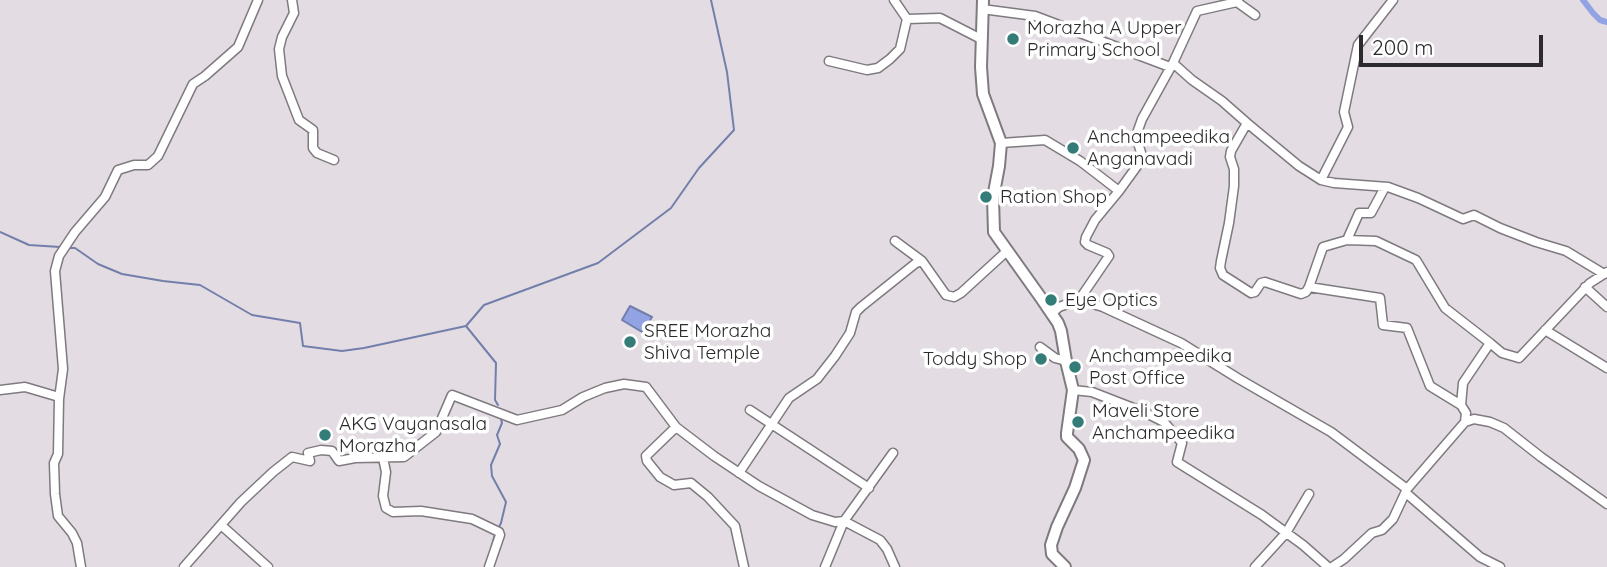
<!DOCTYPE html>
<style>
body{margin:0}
#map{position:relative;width:1607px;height:567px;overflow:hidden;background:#e3dde3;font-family:Quicksand,sans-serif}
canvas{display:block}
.scale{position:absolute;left:1359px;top:35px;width:184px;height:32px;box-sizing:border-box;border:4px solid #2c2a2c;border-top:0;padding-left:9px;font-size:21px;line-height:24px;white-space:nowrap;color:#2c2a2c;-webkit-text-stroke:5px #fff;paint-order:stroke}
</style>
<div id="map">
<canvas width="1607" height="567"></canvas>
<div class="scale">200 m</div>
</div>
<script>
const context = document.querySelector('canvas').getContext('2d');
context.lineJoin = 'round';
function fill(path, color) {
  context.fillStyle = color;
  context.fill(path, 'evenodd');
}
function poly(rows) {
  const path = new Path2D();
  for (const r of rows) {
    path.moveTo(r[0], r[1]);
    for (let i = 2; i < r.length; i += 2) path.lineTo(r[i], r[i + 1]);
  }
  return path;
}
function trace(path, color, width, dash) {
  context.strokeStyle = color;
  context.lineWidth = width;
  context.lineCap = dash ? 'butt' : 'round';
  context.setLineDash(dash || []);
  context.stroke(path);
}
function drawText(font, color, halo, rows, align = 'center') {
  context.font = font + ' Quicksand,sans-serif';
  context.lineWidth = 7;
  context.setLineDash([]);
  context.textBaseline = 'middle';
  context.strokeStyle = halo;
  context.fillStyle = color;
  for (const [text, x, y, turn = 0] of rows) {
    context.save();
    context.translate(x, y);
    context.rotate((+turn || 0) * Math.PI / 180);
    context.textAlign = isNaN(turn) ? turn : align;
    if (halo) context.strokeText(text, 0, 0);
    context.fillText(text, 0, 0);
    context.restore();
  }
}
const water = poly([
 [630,306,652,317,649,322,658,328,654,335,646,331,642,332,622,320,630,306]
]);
const stream = poly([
 [0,232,29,245,60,247],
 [69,248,75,248,98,264,122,274,163,281,200,285,252,315,300,323,303,346,342,351,364,348,466,326,484,305,598,263,671,208,699,168,734,130,727,72,711,0],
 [466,326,496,363,495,400,498,405],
 [498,529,501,523,506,502,492,476,491,465,500,444,497,435,502,423,501,419],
 [491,549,495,534]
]);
const canal = poly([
 [1583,0,1593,13,1600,20,1607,22]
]);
const minor = poly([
 [292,0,294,13,282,37,279,49,282,76,299,120,313,130,313,148,317,153,334,160],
 [894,0,907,19,940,18,981,39],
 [1393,0,1358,45,1344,112,1348,127,1321,180,1334,183,1388,187,1418,198,1463,219,1474,215,1500,228,1536,242,1566,251,1604,274],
 [1237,2,1255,15],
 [982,9,1035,16,1170,67],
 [829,61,867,70,878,68,890,59,900,49,907,19],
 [1173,63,1192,80,1222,101,1247,123,1231,151,1230,157,1234,169,1234,186,1229,223,1221,261,1220,268,1223,275,1251,293,1255,292,1261,283,1265,282,1301,294,1306,292,1309,287,1323,247,1347,240],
 [1247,123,1299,166,1321,180],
 [1001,143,1045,140,1080,161,1119,191,1095,220,1086,237,1085,242,1088,245,1107,253,1109,256,1079,300],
 [1385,187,1371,213,1359,213,1347,240,1376,241,1416,260,1445,308,1490,343,1463,383,1461,405,1466,413,1465,422],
 [1119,191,1140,162,1142,156,1136,136,1142,119,1173,63,1197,11,1237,2,1238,0],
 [895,241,922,261],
 [1309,287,1380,298,1383,325,1407,328,1430,386,1461,405],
 [1585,287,1607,307],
 [1051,314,1059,307,1079,300,1103,307,1181,343,1239,379,1331,432,1407,489,1465,422,1474,419,1490,422,1504,428,1541,457,1607,504],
 [1545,330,1607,368],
 [1490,343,1502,353,1519,358,1590,283,1607,272],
 [1040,347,1055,358,1066,361],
 [0,390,25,387,59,397],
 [1073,390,1092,392,1146,413,1164,422,1182,443,1177,462,1262,515,1303,545,1328,567],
 [750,410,869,488],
 [676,427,646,456,647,461,660,477,674,485,691,483,708,497,735,526,744,567],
 [383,458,386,472,383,496,386,508,393,512,421,511,472,519,499,532,500,535,489,567],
 [739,473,789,398,817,379,835,356,850,333,856,312,861,307,916,263,922,261,946,295,954,297,961,293,1007,251],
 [1406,493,1480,557,1500,567],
 [221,525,268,567],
 [81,567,77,543,72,533,58,516,55,494,54,463,58,454,59,399,63,369,55,271,59,256,75,232,105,197,118,170,134,165,148,165,158,156,193,84,205,76,238,47,258,0],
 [184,567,241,502,273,472,292,457,310,461,308,453,321,450,332,451,339,461,355,458,404,457,436,432,452,395,517,420,562,410,583,397,605,388,624,384,646,387,676,427,714,456,759,486,812,515,835,522,844,521,880,540,887,549,895,567],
 [825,567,844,521,893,453],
 [1255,567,1286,533,1309,494],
 [1332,567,1344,559,1372,533,1382,530,1393,519,1407,489]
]);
const secondary = poly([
 [983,0,981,67,983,94,1001,143,999,166,993,198,994,232,1041,298,1058,323,1061,331,1066,361,1073,390,1067,433,1067,437,1079,449,1084,460,1075,488,1057,527,1051,545,1052,554,1065,567]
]);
const markers = [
 [1013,39,7,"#337c77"],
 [1073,148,7,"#337c77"],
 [986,197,7,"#337c77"],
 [1051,300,7,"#337c77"],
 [630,342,7,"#337c77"],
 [1041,359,7,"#337c77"],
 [1075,367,7,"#337c77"],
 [1078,422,7,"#337c77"],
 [325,435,7,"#337c77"]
];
const poiNames = [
 ["Morazha A Upper",1027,28],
 ["Primary School",1027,50],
 ["Anchampeedika",1087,137],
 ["Anganavadi",1087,159],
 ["Ration Shop",1000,197],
 ["Eye Optics",1065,300],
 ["SREE Morazha",644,331],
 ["Shiva Temple",644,353],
 ["Anchampeedika",1089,356],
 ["Post Office",1089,378],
 ["Toddy Shop",1027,359,"right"],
 ["Maveli Store",1092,411],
 ["Anchampeedika",1092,433],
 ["AKG Vayanasala",339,424],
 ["Morazha",339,446]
];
fill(water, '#91a3e2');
trace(water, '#737fab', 2);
trace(stream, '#737fab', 2);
trace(canal, '#91a3e2', 6);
trace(minor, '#7f7a7f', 11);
trace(secondary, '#7f7a7f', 14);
trace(minor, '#fff', 8);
trace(secondary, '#fff', 10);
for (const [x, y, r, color] of markers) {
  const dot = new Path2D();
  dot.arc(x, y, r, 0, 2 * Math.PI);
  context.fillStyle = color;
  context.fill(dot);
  trace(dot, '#fff', 2.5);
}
drawText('19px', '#2c2a2c', '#fff', poiNames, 'left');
</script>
